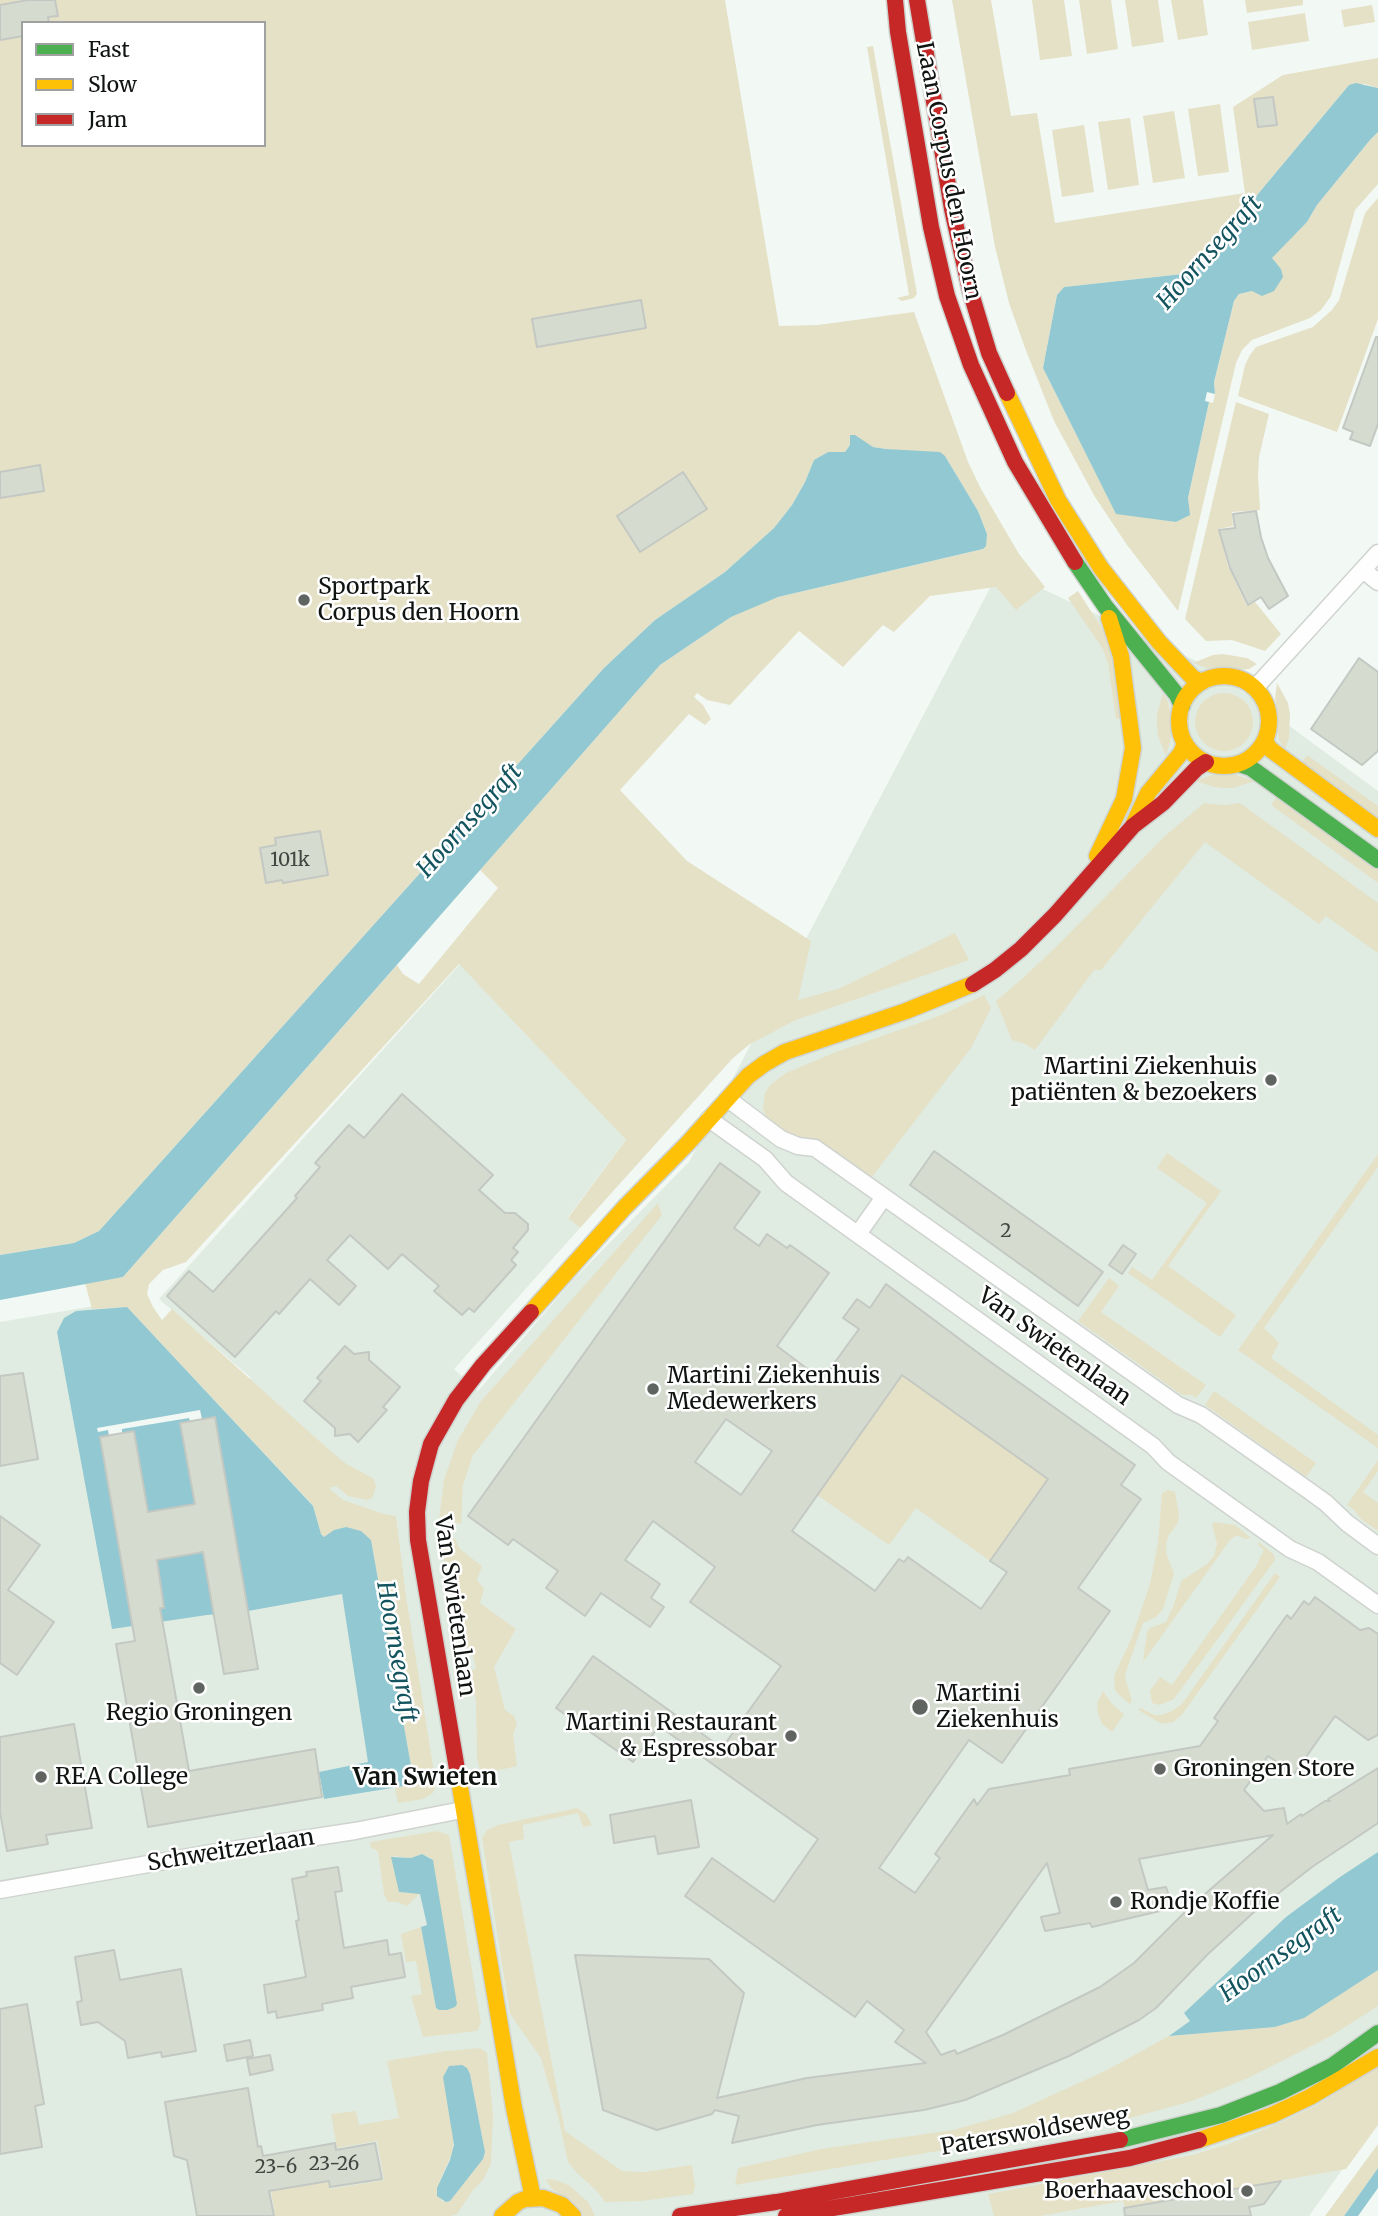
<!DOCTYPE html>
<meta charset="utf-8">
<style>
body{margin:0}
#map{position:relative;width:1378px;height:2216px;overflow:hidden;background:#f2f8f3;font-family:Merriweather,serif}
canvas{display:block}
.legend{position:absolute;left:21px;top:21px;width:245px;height:126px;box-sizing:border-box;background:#fff;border:2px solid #9fa1a0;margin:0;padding:9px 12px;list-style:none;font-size:21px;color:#101411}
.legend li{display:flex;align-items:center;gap:14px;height:35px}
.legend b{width:35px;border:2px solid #9fa1a0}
</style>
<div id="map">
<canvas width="1378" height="2216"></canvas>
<ul class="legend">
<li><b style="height:9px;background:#4caf50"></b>Fast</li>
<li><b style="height:9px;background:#ffc107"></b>Slow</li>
<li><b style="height:9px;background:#c62828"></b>Jam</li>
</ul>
</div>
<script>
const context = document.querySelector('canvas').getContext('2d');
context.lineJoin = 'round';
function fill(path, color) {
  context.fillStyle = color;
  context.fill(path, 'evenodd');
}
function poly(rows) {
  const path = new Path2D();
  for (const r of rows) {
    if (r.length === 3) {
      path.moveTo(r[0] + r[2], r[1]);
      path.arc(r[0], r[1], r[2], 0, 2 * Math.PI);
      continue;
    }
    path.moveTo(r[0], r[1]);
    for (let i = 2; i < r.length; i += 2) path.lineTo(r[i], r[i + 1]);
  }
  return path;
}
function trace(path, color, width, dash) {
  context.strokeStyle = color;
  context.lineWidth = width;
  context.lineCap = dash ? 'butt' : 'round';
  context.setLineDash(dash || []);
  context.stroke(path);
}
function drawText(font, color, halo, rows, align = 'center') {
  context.font = font + ' Merriweather,serif';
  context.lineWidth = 5;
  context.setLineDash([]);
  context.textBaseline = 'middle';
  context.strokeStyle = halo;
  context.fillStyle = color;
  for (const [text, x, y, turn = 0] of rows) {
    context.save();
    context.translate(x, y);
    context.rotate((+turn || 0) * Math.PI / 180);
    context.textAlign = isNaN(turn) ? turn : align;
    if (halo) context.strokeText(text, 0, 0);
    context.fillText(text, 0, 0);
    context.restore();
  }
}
const built = poly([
 [1000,569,1209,667,1378,791,1378,2120,1309,2216,0,2216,0,1322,129,1300,228,1398,251,1378,159,1299,460,964,626,1140,568,1217,580,1228,454,1369,478,1391,570,1283,689,1162]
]);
const green = poly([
 [0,0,725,0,779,326,818,325,914,312,968,462,981,489,1019,554,1045,587,1016,610,996,587,930,596,894,632,883,625,843,667,799,631,730,705,707,700,697,693,694,697,703,705,711,719,705,725,689,714,620,790,687,861,811,941,798,1000,838,989,955,933,969,960,796,1020,750,1044,732,1059,580,1228,568,1218,626,1140,459,964,186,1262,163,1270,149,1284,147,1294,153,1307,162,1320,172,1309,327,1448,345,1463,374,1479,376,1487,372,1498,367,1500,348,1496,336,1486,329,1488,343,1500,384,1514,396,1516,406,1596,436,1785,433,1793,423,1799,398,1803,395,1788,404,1786,411,1766,371,1540,346,1527,334,1530,324,1537,321,1534,313,1505,127,1307,92,1309,85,1283,123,1277,397,965,403,974,419,984,498,888,480,870,660,665,731,617,754,606,778,597,983,549,987,534,978,511,945,456,886,449,873,447,862,441,850,445,845,452,828,452,814,460,805,482,792,505,774,528,725,572,655,620,604,668,99,1231,74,1243,0,1255],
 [23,23,264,23,264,145,23,145],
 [952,0,991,0,1011,116,1037,113,1055,223,1245,193,1233,107,1283,75,1378,58,1378,88,1365,84,1349,85,1192,273,1064,287,1057,295,1043,368,1116,513,1176,522,1189,515,1188,498,1209,402,1213,403,1215,394,1214,382,1234,301,1239,294,1252,291,1281,269,1271,259,1276,252,1307,222,1317,205,1370,140,1378,132,1378,184,1355,210,1331,296,1321,310,1310,318,1252,340,1242,350,1236,363,1178,611,1127,545,1095,497,1054,421,1025,348,1009,303,995,247],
 [1032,0,1064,0,1072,56,1040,60],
 [1079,0,1111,0,1118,49,1087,54],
 [1125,0,1158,0,1164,42,1132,47],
 [1171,0,1203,0,1208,35,1178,40],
 [1245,0,1303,0,1303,5,1247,13],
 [1372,5,1375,22,1344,27,1341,10],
 [1305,13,1309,41,1252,50,1248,22],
 [873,46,917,294,914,298,902,301,897,298,909,295,867,47],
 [1220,104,1229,172,1198,176,1188,109],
 [1174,111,1185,178,1153,183,1143,116],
 [1130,118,1139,185,1108,190,1098,122],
 [1084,125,1094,192,1062,197,1052,130],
 [1378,198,1378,319,1337,432,1238,396,1245,365,1250,355,1256,347,1313,327,1332,310,1339,300,1365,213],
 [1236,402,1269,414,1259,457,1258,475,1260,510,1232,512,1233,526,1219,529,1228,566,1247,606,1255,602,1281,634,1265,651,1232,640,1206,641,1185,619],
 [1078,591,1107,636,1124,718,1116,719,1108,663,1103,649,1068,598],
 [1223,654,1247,658,1257,664,1249,669,1240,670,1225,667,1207,668,1193,663,1213,655],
 [1277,683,1288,703,1290,714,1289,738,1285,749,1279,740,1277,729,1278,717,1275,698],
 [1163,693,1168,702,1170,713,1171,739,1166,756,1158,736,1157,725,1157,714],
 [1224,722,29],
 [1307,755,1378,806,1378,821,1301,764],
 [1234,774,1254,781,1234,788,1223,788,1214,787,1195,781,1212,775],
 [1277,796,1378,867,1378,883,1271,805],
 [1204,803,1225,805,1240,803,1378,903,1378,953,1326,916,1319,924,1205,842,1101,970,1094,970,1035,1050,1025,1044,1012,1040,996,1001,1023,978,1059,944,1165,836],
 [984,995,991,1008,971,1048,871,1178,817,1142,793,1138,772,1123,766,1117,763,1108,765,1093,770,1085,786,1073,836,1052,939,1016],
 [1167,1153,1221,1191,1168,1266,1236,1315,1220,1337,1128,1273,1132,1267,1152,1280,1207,1203,1157,1168],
 [1378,1154,1378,1167,1264,1328,1279,1343,1271,1358,1378,1435,1378,1448,1238,1350],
 [658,1203,662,1215,473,1455,463,1485,461,1524,439,1519,444,1480,457,1442,481,1401],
 [1109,1278,1119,1286,1101,1312,1206,1385,1196,1398,1192,1395,1182,1395,1078,1321],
 [902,1375,1048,1479,990,1561,916,1508,889,1545,817,1495],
 [1214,1391,1316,1463,1306,1477,1205,1405],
 [1378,1460,1378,1471,1363,1492,1378,1503,1378,1531,1361,1519,1354,1510,1347,1505],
 [1168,1490,1175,1492,1179,1515,1178,1523,1169,1535,1166,1544,1167,1556,1174,1573,1163,1609,1156,1617,1143,1623,1127,1669,1125,1677,1132,1701,1130,1704,1118,1694,1115,1690,1114,1676,1132,1637,1150,1584,1158,1543,1162,1493],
 [1214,1522,1235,1525,1251,1538,1245,1539,1237,1535,1230,1540,1143,1662,1147,1632,1150,1628,1166,1622,1174,1604,1181,1581,1207,1564,1214,1556,1217,1544,1212,1524],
 [438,1530,455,1539,460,1549,482,1566,477,1580,484,1589,480,1603,516,1629,494,1667,505,1710,514,1716,517,1725,513,1734,517,1766,491,1772,480,1770,477,1758,476,1701,470,1671,476,1669,473,1655,468,1656,465,1637,450,1589],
 [1259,1542,1274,1555,1275,1560,1174,1699,1160,1705,1152,1703,1150,1691,1160,1677,1172,1685,1259,1562,1258,1561,1264,1550,1258,1545],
 [1275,1573,1280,1577,1181,1716,1173,1722,1162,1724,1138,1710,1141,1708,1154,1715,1161,1715,1172,1711,1182,1704],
 [1103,1691,1112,1704,1124,1714,1112,1732,1102,1724,1098,1714,1097,1703],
 [577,1808,586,1814,592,1825,583,1827,578,1813,523,1825,524,1839,509,1842,565,2131,622,2171,644,2172,692,2165,695,2186,693,2194,642,2201,605,2202,597,2191,577,2173,568,2162,559,2120,541,2058,510,2014,482,1838,487,1830,498,1825],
 [437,1831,449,1835,481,2023,477,2031,423,2037,411,1996,422,1994,416,1961,406,1962,401,1934,421,1927,436,2008,431,1858,422,1854,411,1858,394,1856,402,1893,420,1893,407,1906,397,1902,388,1902,384,1894,378,1851,371,1848,370,1842],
 [1378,1970,1378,2006,1331,2036,1248,2078,1192,2101,1123,2120,735,2185,738,2168,821,2149,953,2130,1013,2113,1107,2070,1169,2036,1274,2027,1304,2018],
 [480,2048,487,2053,493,2114,491,2164,483,2180,473,2190,457,2214,451,2216,275,2216,271,2191,328,2182,330,2189,384,2180,377,2141,337,2148,331,2114,356,2111,359,2125,399,2118,387,2061,446,2051],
 [467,2068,470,2074,485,2152,483,2159,450,2201,446,2202,441,2201,439,2182,453,2151,453,2131],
 [1378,2066,1378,2125,1346,2169,1125,2208,1123,2201,1040,2216,994,2216,988,2194,1193,2155,1231,2143,1277,2124,1317,2105],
 [1378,2144,1378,2168,1344,2216,1325,2216],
 [546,2179,556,2180,570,2186,588,2202,595,2216,584,2216,575,2206,551,2188]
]);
const water = poly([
 [1356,83,1378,88,1378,132,1370,140,1317,205,1307,222,1272,258,1281,269,1283,277,1274,291,1262,296,1252,291,1239,294,1234,301,1214,382,1215,394,1207,392,1205,401,1209,402,1188,498,1190,515,1176,522,1116,514,1043,368,1057,295,1064,287,1192,273,1349,85],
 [850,435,855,435,873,447,886,449,940,452,945,456,978,511,987,534,986,546,983,549,778,597,731,617,660,665,123,1277,0,1300,0,1255,74,1243,99,1231,604,668,655,620,725,572,774,528,792,505,805,482,814,460,828,452,845,452,850,445],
 [127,1307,313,1506,321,1534,324,1537,334,1530,346,1527,361,1531,371,1540,411,1766,411,1774,404,1786,324,1799,319,1772,368,1762,342,1594,248,1611,207,1615,112,1629,57,1332,64,1318,76,1311],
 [1378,1852,1378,1970,1304,2018,1275,2027,1169,2036,1190,2021,1184,2013,1286,1917,1340,1877],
 [422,1854,433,1860,457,2004,455,2007,447,2010,439,2010,436,2008,421,1927,427,1925,420,1894,399,1892,391,1857,411,1858],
 [462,2065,467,2068,470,2074,485,2152,483,2159,450,2201,446,2202,437,2196,437,2188,450,2160,454,2145,443,2077,449,2066],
 [1378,2168,1378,2188,1358,2216,1344,2216]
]);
const pier = poly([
 [200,1410,202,1419,190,1421,189,1418,122,1429,122,1433,109,1436,108,1430,98,1432,97,1428]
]);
const building = poly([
 [28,0,55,0,58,16,48,17,49,23,23,23,23,36,0,40,0,5,28,0],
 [1273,97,1277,125,1258,127,1254,99,1273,97],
 [641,300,646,328,537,347,532,319,641,300],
 [1376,337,1378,337,1378,424,1370,446,1350,439,1353,432,1343,428,1376,337],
 [40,465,44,491,0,498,0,472,40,465],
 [683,472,707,509,640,552,617,516,683,472],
 [1256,511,1261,537,1268,558,1288,596,1269,609,1261,597,1248,605,1230,568,1219,530,1235,528,1233,514,1256,511],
 [1359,658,1378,672,1378,751,1362,765,1311,729,1359,658],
 [320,831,328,875,283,883,282,880,266,883,260,848,276,845,275,838,320,831],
 [402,1094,493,1175,479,1190,505,1213,515,1213,528,1224,528,1230,513,1248,518,1252,511,1260,516,1265,474,1312,469,1308,462,1315,434,1291,439,1286,402,1254,388,1269,350,1235,327,1260,356,1286,339,1305,310,1279,279,1314,276,1311,235,1357,167,1296,189,1271,213,1292,297,1198,295,1196,320,1167,315,1163,349,1125,364,1138,402,1094],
 [934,1151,1103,1272,1078,1306,910,1185,934,1151],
 [720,1163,760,1192,734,1228,759,1246,767,1234,787,1248,790,1245,829,1273,777,1346,822,1380,859,1329,843,1318,857,1299,870,1308,886,1284,985,1358,1135,1465,1121,1485,1141,1499,1078,1588,1110,1611,1002,1763,969,1740,879,1868,915,1893,940,1858,935,1854,974,1799,977,1805,989,1789,1070,1775,1069,1769,1200,1746,1218,1721,1214,1718,1287,1615,1291,1619,1304,1601,1309,1605,1315,1597,1360,1630,1369,1628,1378,1634,1378,1735,1368,1740,1335,1716,1294,1774,1268,1756,1244,1790,1264,1811,1284,1808,1287,1824,1301,1814,1302,1816,1325,1801,1330,1801,1328,1799,1378,1768,1378,1823,1312,1867,1253,1913,1208,1954,1156,2008,1139,2020,1069,2056,965,2100,924,2110,817,2125,732,2143,739,2116,715,2110,712,2114,657,2130,603,2110,575,1955,709,1959,744,1993,717,2098,807,2078,926,2063,895,2042,904,2030,867,2001,855,2017,685,1896,712,1858,774,1902,818,1839,659,1726,633,1762,556,1708,593,1656,722,1748,781,1666,690,1602,715,1567,653,1521,625,1560,660,1584,651,1598,664,1607,650,1627,601,1593,585,1616,546,1588,558,1571,513,1539,508,1545,468,1516,720,1163],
 [902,1375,1048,1479,990,1561,1007,1572,981,1609,908,1557,904,1562,899,1559,875,1591,792,1531,902,1375],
 [726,1419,772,1451,741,1495,695,1462,726,1419],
 [1273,1835,1190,1907,1134,1963,1100,1987,1003,2035,957,2054,955,2050,941,2055,926,2032,1047,1863,1060,1913,1041,1917,1045,1931,1090,1923,1092,1927,1173,1908,1166,1887,1148,1890,1139,1859,1273,1835],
 [1123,1245,1136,1254,1122,1274,1109,1265,1123,1245],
 [345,1346,354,1354,369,1352,369,1360,400,1387,383,1407,387,1410,358,1442,350,1434,335,1436,335,1428,304,1401,321,1381,317,1378,345,1346],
 [23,1373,38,1459,0,1466,0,1376,23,1373],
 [215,1417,258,1669,224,1674,203,1552,157,1560,164,1608,160,1608,189,1771,315,1749,322,1797,148,1827,116,1644,135,1641,100,1437,134,1431,148,1512,195,1504,180,1423,215,1417],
 [0,1516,40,1545,8,1590,54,1622,17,1675,0,1663,0,1516],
 [74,1724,92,1828,46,1835,48,1844,7,1851,0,1812,0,1737,74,1724],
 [691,1800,699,1847,658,1854,655,1836,614,1843,610,1815,691,1800],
 [338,1867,342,1891,335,1892,344,1948,387,1940,389,1955,401,1953,405,1977,351,1987,353,1998,322,2004,323,2010,277,2018,276,2011,268,2013,264,1985,306,1977,296,1921,299,1920,292,1879,307,1876,306,1872,338,1867],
 [114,1950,120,1980,181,1969,196,2051,162,2057,161,2052,128,2058,125,2041,98,2022,81,2025,77,2002,82,2001,75,1957,114,1950],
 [27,2004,44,2104,35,2106,42,2147,0,2154,0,2009,27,2004],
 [250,2040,253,2056,227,2061,224,2045,250,2040],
 [270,2055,273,2070,250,2075,247,2059,270,2055],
 [248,2088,258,2147,261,2146,263,2156,335,2143,336,2150,375,2143,382,2179,330,2187,329,2181,269,2191,274,2216,197,2216,187,2160,174,2156,165,2102,248,2088],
 [1281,2181,1264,2204,1249,2207,1251,2216,1125,2216,1124,2208,1281,2181]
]);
const street = poly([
 [1363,570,1378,582],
 [1255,688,1378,553],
 [728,1099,781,1139,798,1146,815,1148,822,1153,1178,1405,1201,1415,1308,1490,1326,1503,1347,1523,1378,1546],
 [709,1119,765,1159,786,1183,1153,1446,1168,1462,1290,1549,1318,1562,1378,1605],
 [858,1234,884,1197],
 [0,1890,211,1853,355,1831,462,1810]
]);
const fast = poly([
 [1075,562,1105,606,1177,695,1182,706],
 [1239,764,1251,768,1378,860],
 [1120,2140,1221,2115,1280,2092,1332,2066,1378,2033]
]);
const slow = poly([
 [1007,393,1058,500,1101,568,1159,642,1193,678,1202,682],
 [1224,721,45],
 [1265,741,1270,749,1378,829],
 [1134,823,1148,793,1181,753,1185,743],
 [1097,856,1124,799,1133,748,1121,656,1109,618],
 [531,1312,625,1207,687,1144,748,1076,764,1064,785,1052,906,1011,973,984],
 [458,1775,514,2108,533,2198],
 [1199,2140,1272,2115,1310,2097,1378,2057],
 [502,2216,518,2202,525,2199,543,2198,562,2205,573,2216]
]);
const jam = poly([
 [895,0,898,32,931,227,947,296,971,365,1015,462,1075,562],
 [917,0,952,209,970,290,989,353,1007,393],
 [973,984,995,970,1021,949,1055,915,1133,826,1163,803,1197,768,1206,762],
 [458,1775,418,1540,417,1512,421,1481,431,1444,456,1400,483,1365,531,1312],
 [680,2216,776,2202,1120,2140],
 [786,2216,1130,2158,1199,2140]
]);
const markers = [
 [304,600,7,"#5f6460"],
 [1271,1080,7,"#5f6460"],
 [653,1389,7,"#5f6460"],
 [199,1688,7,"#5f6460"],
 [920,1707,9,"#5f6460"],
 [791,1736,7,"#5f6460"],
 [1160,1769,7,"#5f6460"],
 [41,1777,7,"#5f6460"],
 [1116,1902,7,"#5f6460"],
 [1247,2191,7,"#5f6460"]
];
const numberNames = [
 ["101k",290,861],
 ["2",1006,1232],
 ["23-26",334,2165],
 ["23-6",276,2168]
];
const streetNames = [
 ["Laan Corpus den Hoorn",948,171,79],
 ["Van Swietenlaan",1054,1347,36],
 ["Van Swietenlaan",454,1606,82],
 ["Schweitzerlaan",231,1851,-9],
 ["Paterswoldseweg",1035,2132,-10]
];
const poiNames = [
 ["Sportpark",318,587],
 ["Corpus den Hoorn",318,613],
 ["Martini Ziekenhuis",1257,1067,"right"],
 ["patiënten & bezoekers",1257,1093,"right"],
 ["Martini Ziekenhuis",667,1376],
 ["Medewerkers",667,1402],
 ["Martini",936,1694],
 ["Ziekenhuis",936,1720],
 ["Regio Groningen",199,1713,"center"],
 ["Martini Restaurant",777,1723,"right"],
 ["& Espressobar",777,1749,"right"],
 ["Groningen Store",1174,1769],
 ["REA College",55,1777],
 ["Rondje Koffie",1130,1902],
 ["Boerhaaveschool",1233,2191,"right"]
];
const waterNames = [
 ["Hoornsegraft",1210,253,-48],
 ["Hoornsegraft",470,821,-48],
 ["Hoornsegraft",396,1652,80],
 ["Hoornsegraft",1281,1955,-36]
];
const neighbourhoodNames = [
 ["Van Swieten",425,1778]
];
fill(built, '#e0ece2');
fill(green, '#e5e1c7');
fill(water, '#92c8d1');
fill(pier, '#f2f8f3');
fill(building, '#d5dccf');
trace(building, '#c4c8c3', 2);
trace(street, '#cfd3cf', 19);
trace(fast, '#cfd3cf', 19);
trace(slow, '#cfd3cf', 19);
trace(jam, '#cfd3cf', 19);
trace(street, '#fdfefd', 16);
trace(fast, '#4caf50', 16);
trace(slow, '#ffc107', 16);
trace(jam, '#c62828', 16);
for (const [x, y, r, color] of markers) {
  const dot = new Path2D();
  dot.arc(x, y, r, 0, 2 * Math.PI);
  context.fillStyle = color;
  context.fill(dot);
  trace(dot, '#fff', 2.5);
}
drawText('19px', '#414640', null, numberNames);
drawText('23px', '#101411', '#fff', streetNames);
drawText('23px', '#101411', '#fff', poiNames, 'left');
drawText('italic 24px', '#13545f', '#fff', waterNames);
drawText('bold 24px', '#101411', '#fff', neighbourhoodNames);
</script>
